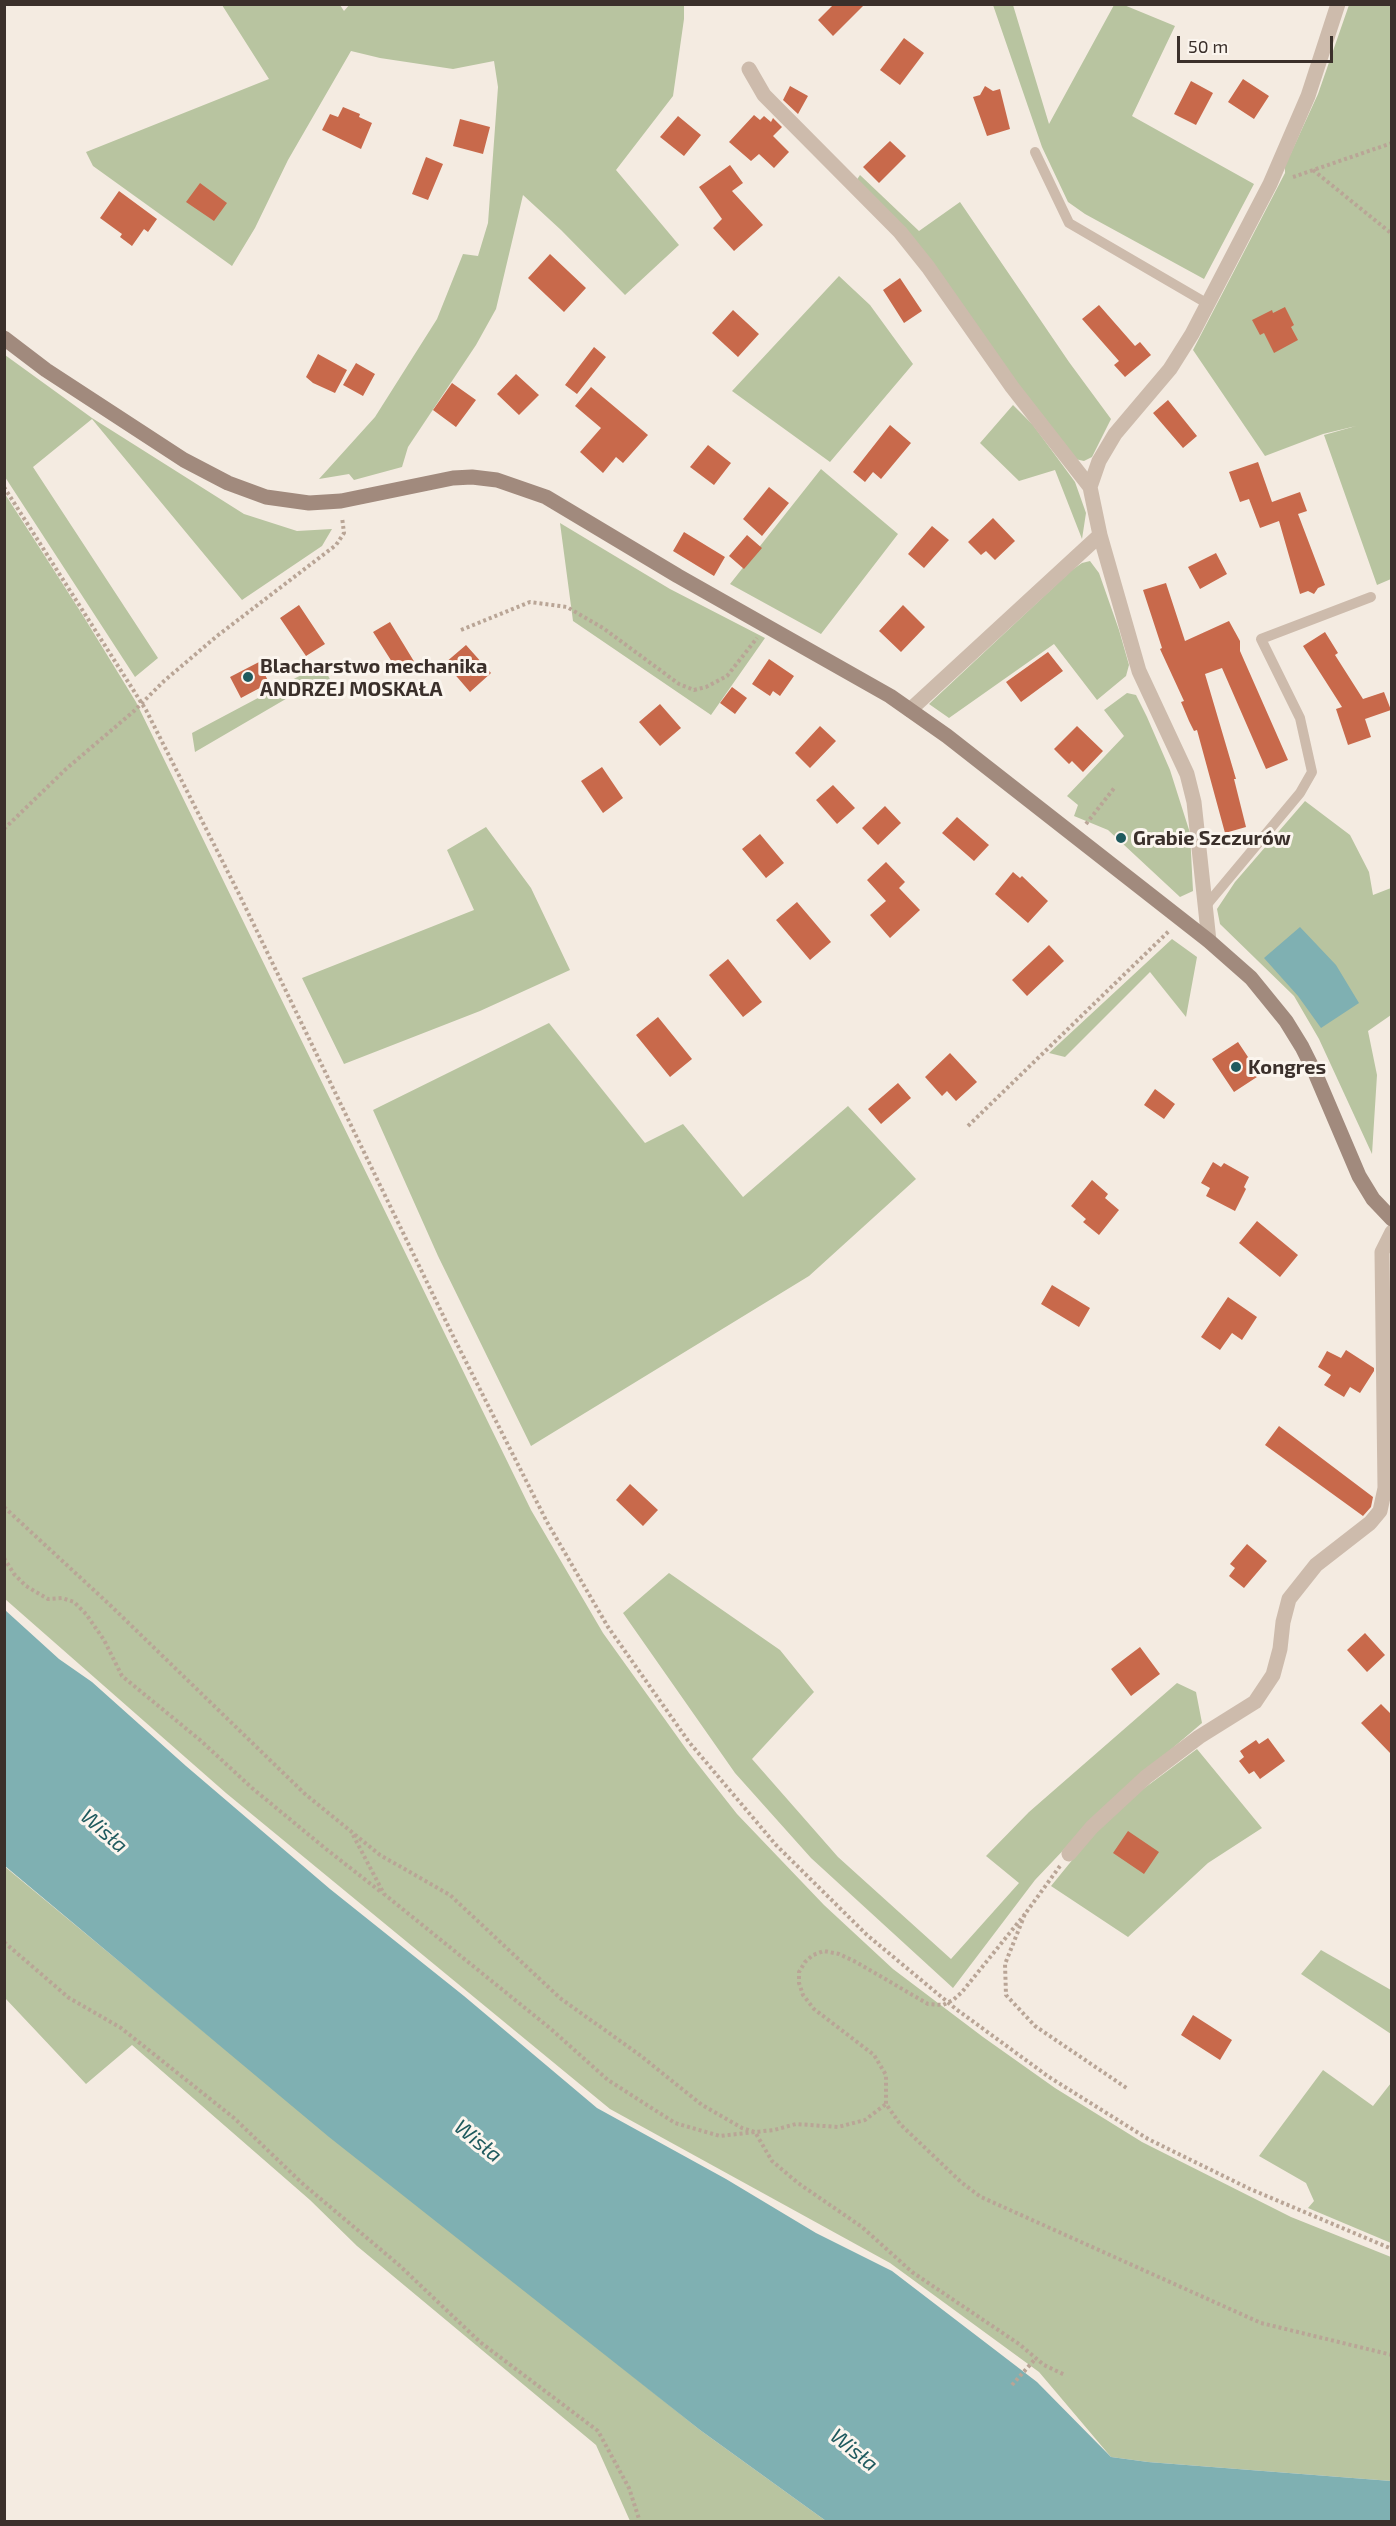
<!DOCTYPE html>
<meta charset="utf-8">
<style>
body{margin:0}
#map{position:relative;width:1396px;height:2526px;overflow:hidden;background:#f4ebe1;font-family:"Exo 2",sans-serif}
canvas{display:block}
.frame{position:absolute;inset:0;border:6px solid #3b302b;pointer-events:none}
.scale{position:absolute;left:1177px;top:36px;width:156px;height:27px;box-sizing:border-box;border:3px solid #3b302b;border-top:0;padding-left:8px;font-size:18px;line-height:21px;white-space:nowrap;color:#3b302b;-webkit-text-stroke:4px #fbf5ee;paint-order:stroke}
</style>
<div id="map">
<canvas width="1396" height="2526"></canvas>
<div class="frame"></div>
<div class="scale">50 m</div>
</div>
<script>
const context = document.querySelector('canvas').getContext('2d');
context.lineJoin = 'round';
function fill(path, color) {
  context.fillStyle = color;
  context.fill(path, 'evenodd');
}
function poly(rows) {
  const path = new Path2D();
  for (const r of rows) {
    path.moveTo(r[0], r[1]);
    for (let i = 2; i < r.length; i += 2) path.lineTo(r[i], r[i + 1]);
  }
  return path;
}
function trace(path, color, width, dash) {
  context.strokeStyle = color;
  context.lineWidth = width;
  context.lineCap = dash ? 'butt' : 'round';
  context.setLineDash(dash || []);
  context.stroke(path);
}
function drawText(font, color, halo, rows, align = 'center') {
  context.font = font + ' "Exo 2",sans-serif';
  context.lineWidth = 6;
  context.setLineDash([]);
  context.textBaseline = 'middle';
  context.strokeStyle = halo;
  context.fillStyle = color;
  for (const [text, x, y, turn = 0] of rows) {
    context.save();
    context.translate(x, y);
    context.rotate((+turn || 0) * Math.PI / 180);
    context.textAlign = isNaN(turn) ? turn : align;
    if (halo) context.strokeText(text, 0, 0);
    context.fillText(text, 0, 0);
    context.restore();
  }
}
const green = poly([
 [350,4,684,5,684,19,673,96,616,170,679,245,625,295,561,230,523,195,496,309,476,345,408,447,402,467,354,480,349,474,319,479,375,417,437,319,463,254,478,256,488,223,498,87,494,61,453,69,380,58,351,51,288,160,255,228,232,266,93,166,86,152,269,79,222,5,340,5,344,11],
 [993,5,1013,5,1049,124,1114,5,1124,5,1175,26,1132,116,1254,184,1204,279,1085,214,1068,202,1042,147],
 [1349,5,1391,5,1391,579,1377,585,1324,435,1356,426,1323,434,1265,456,1193,350,1285,173,1285,166,1318,94],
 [860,175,919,231,960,202,1069,362,1111,419,1092,457,1084,461,1075,459,856,181],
 [839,276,870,305,913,364,830,462,732,391],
 [5,355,92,418,244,514,297,531,332,529,322,546,242,600,92,419,33,467,158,658,135,677,5,477],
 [1013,405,1033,425,1075,482,1086,513,1082,539,1055,470,1019,481,980,443],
 [821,469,898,534,821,634,730,584],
 [5,494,82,614,136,702,531,1510,603,1633,689,1753,737,1814,824,1905,893,1969,983,2037,1055,2088,1142,2142,1291,2217,1391,2257,1391,2481,1148,2462,1111,2457,1039,2372,890,2263,610,2109,226,1793,5,1599],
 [560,523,670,589,765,638,711,715,573,621],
 [1090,561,1099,573,1119,630,1129,665,1126,676,1097,700,1054,644,949,718,929,704,1072,570,1082,563],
 [322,664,335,689,320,679,195,752,192,733],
 [1127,693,1136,695,1147,717,1170,770,1190,833,1193,891,1180,897,1108,830,1074,816,1078,805,1067,796,1124,736,1104,710],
 [1305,801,1350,835,1369,872,1373,895,1391,888,1391,1015,1368,1031,1377,1075,1372,1154,1319,1039,1294,996,1220,924,1217,909,1235,882],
 [486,827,531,888,570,970,480,1011,344,1064,302,978,474,910,447,850],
 [1172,939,1197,957,1186,1017,1150,972,1065,1057,1049,1053],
 [549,1023,645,1143,683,1124,743,1197,848,1106,916,1179,809,1276,531,1446,438,1256,373,1110],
 [669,1573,780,1650,814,1692,752,1759,838,1857,951,1959,1019,1883,986,1856,1029,1812,1177,1683,1196,1692,1202,1723,1107,1804,1035,1880,953,1988,811,1858,735,1773,623,1613],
 [1197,1749,1262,1828,1208,1863,1128,1937,1051,1886,1096,1831,1131,1798],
 [4,1866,208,2035,700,2430,826,2521,630,2521,596,2445,357,2246,310,2200,132,2045,86,2084,5,1998],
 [1321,1950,1391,1990,1391,2034,1301,1974],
 [1323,2070,1373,2106,1391,2083,1391,2243,1308,2208,1314,2201,1306,2183,1259,2156]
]);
const water = poly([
 [1300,927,1336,965,1359,1003,1321,1028,1298,996,1264,958],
 [5,1610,59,1659,92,1682,186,1766,330,1889,464,1996,597,2108,726,2179,816,2233,892,2271,1037,2382,1111,2457,1148,2462,1391,2481,1391,2521,826,2521,700,2430,329,2137,5,1866]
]);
const building = poly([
 [865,4,833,36,818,20,833,5],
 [904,38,924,53,900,85,880,70],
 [1243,79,1269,96,1254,119,1228,102],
 [1191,81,1213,93,1196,125,1174,114],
 [790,86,808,96,798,114,783,100],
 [985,86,993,91,1000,89,1010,129,987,136,973,97,980,95],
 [343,107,360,114,359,117,372,123,361,149,322,130,330,114,338,117],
 [754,115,760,120,764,116,771,122,773,118,782,127,773,136,789,152,774,168,759,154,751,161,729,142],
 [678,116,701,135,684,156,660,137],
 [460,119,490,127,483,154,453,146],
 [890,141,906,156,879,183,863,167],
 [426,157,443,164,428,200,412,194],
 [730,165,743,183,732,191,763,225,734,251,713,228,722,219,699,187],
 [200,183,227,203,214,221,186,202],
 [119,191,157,219,148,232,144,229,132,246,120,237,122,234,100,218],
 [550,254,586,288,564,312,528,278],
 [900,278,922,311,904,323,883,290],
 [1099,305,1135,346,1140,342,1151,355,1125,377,1114,365,1119,361,1082,319],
 [1285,307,1294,325,1291,327,1298,340,1274,353,1264,333,1260,335,1252,320,1272,310,1273,313],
 [733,310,759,334,738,357,712,333],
 [594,347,606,357,577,394,565,385],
 [318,354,347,370,335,393,313,383,306,377],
 [356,363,375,374,363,396,343,385],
 [516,374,539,395,519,415,497,394],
 [452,383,476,400,456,427,433,410],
 [591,387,648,435,623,463,616,457,603,473,580,452,601,428,575,406],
 [1168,400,1197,436,1183,448,1153,413],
 [890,425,911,443,881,479,873,472,865,482,853,472],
 [708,445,731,463,714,485,690,467],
 [1258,462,1272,502,1300,492,1307,511,1298,514,1325,585,1318,588,1314,594,1308,591,1300,594,1279,521,1260,528,1249,499,1240,502,1229,472],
 [769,487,789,503,762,536,743,519],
 [993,518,1015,541,995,560,986,551,981,555,968,542],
 [932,526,949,540,924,568,908,554],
 [684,532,725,557,714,576,673,551],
 [747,535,762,548,744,569,729,556],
 [1216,553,1227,574,1200,589,1188,567],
 [1166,583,1185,641,1229,621,1240,641,1240,651,1288,760,1266,769,1222,668,1205,674,1236,779,1234,779,1246,827,1225,833,1197,730,1194,731,1189,721,1181,702,1184,701,1160,649,1162,648,1143,590],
 [299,605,325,644,306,656,280,618],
 [903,605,925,627,901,652,879,631],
 [390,622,415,663,399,673,373,632],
 [1325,632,1338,653,1335,655,1363,699,1384,692,1391,710,1365,719,1371,737,1348,745,1336,709,1342,707,1303,646],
 [466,645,491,673,470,692,445,663],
 [1048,652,1063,671,1021,702,1006,682],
 [769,659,794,676,780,696,773,691,770,696,752,684],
 [259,662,269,683,241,698,230,677],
 [732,687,747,698,735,714,720,703],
 [660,704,681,728,660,746,639,722],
 [820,726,836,741,810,768,795,753],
 [1077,726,1103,751,1083,772,1072,761,1069,764,1054,749],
 [602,767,623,798,603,813,581,781],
 [833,785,855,808,837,824,816,800],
 [885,806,901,823,878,845,862,828],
 [957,817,989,845,974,861,942,833],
 [760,834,784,863,766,878,742,849],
 [886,862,905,882,899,888,920,910,890,938,870,915,886,901,867,880],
 [1013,872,1020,878,1022,876,1048,901,1028,923,995,894],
 [797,902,831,942,810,960,776,920],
 [1049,945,1064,961,1027,996,1012,980],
 [728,959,762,1002,743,1017,709,975],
 [658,1017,692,1059,670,1077,636,1035],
 [1238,1042,1260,1075,1234,1092,1212,1059],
 [950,1053,977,1082,956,1101,947,1091,942,1096,925,1077],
 [898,1083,911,1098,881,1124,868,1109],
 [1155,1089,1175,1104,1164,1119,1144,1105],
 [1213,1162,1221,1167,1224,1163,1249,1177,1244,1187,1246,1189,1235,1211,1206,1196,1210,1188,1201,1183],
 [1092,1180,1108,1194,1105,1198,1119,1210,1099,1235,1083,1222,1086,1219,1071,1206],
 [1257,1221,1298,1255,1280,1277,1239,1243],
 [1052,1285,1090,1308,1079,1327,1041,1304],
 [1228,1297,1257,1317,1242,1340,1232,1333,1220,1350,1201,1337],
 [1346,1350,1374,1368,1374,1371,1360,1393,1350,1387,1344,1397,1324,1385,1331,1375,1318,1367,1327,1351,1341,1358],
 [1279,1426,1373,1497,1371,1507,1363,1516,1265,1445],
 [630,1484,658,1510,643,1526,616,1500],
 [1247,1544,1267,1561,1244,1588,1229,1576,1235,1568,1230,1564],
 [1365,1633,1385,1655,1367,1672,1347,1650],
 [1140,1647,1160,1674,1131,1696,1111,1669],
 [1381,1704,1392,1715,1392,1755,1361,1723],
 [1268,1738,1285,1761,1260,1779,1254,1771,1249,1774,1239,1761,1244,1757,1240,1751,1256,1740,1259,1744],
 [1128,1831,1159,1852,1144,1874,1113,1853],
 [1193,2015,1232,2040,1220,2060,1181,2035]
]);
const path = poly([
 [1313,170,1392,234],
 [1293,177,1392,143],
 [4,487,146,710,239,894,454,1338,547,1522,608,1627,689,1742,776,1845,867,1935,956,2009,1049,2077,1148,2139,1250,2189,1392,2249],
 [461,630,530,602,567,607,603,628,679,684,694,690,706,687,727,676,757,638],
 [1086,824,1115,787],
 [4,829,66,769,134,711,164,681,217,636,336,545,344,533,342,517],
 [968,1126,1170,930],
 [4,1507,110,1605,305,1794,380,1855,450,1895,560,1998,641,2056,702,2105,742,2128,755,2132,774,2130,796,2124,838,2127,865,2120,886,2104],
 [4,1558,14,1574,26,1586,48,1599,62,1598,74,1602,86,1614,104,1640,122,1676,200,1740,252,1788,326,1849,381,1892],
 [353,1835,384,1894,551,2029,608,2080,675,2123,720,2136,755,2132,772,2161,798,2183,862,2227,912,2272,1019,2344,1044,2365,1065,2375],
 [1060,1866,1025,1914,1005,1964,1006,1995,1035,2026,1128,2089],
 [1025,1914,962,1992,953,2000,943,2005,928,2004,856,1962,839,1954,824,1951,813,1955,805,1962,799,1972,799,1983,803,1995,814,2009,874,2055,886,2075,886,2104,900,2124,962,2183,981,2197,1261,2323,1392,2355],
 [4,1942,69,1998,121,2028,234,2118,303,2184,399,2265,480,2342,598,2431,629,2488,640,2522],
 [1012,2385,1036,2358]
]);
const lane = poly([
 [1035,152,1069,223,1208,304],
 [1204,908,1300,793,1312,772,1300,718,1261,639,1371,597]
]);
const street = poly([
 [749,69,764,95,900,232,928,267,1012,387,1090,487],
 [910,710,1100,535],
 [1209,941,1194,802,1187,774,1139,671,1100,535,1090,487,1099,461,1115,434,1170,369,1192,334,1270,184,1308,96,1338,4],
 [1069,1854,1092,1827,1146,1777,1199,1737,1255,1702,1273,1675,1280,1649,1283,1622,1289,1599,1316,1565,1370,1523,1380,1511,1385,1488,1382,1252,1392,1232]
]);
const secondary = poly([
 [4,338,46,370,184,460,228,483,266,497,309,503,341,501,453,478,472,477,497,480,546,497,678,576,890,696,947,736,1209,941,1251,978,1286,1021,1302,1047,1316,1075,1359,1176,1373,1199,1392,1219]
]);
const markers = [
 [248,677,6,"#1f5a5e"],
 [1121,838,6,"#1f5a5e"],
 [1236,1067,6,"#1f5a5e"]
];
const poiNames = [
 ["Blacharstwo mechanika",260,666],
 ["ANDRZEJ MOSKAŁA",260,689],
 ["Grabie Szczurów",1133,838],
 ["Kongres",1248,1067]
];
const waterNames = [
 ["Wisła",104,1831,41],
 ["Wisła",478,2141,39],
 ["Wisła",854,2450,39]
];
fill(green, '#b8c4a0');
fill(water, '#7fb0b2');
fill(building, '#c8694b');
trace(path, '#b9a596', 4, [3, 3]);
trace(lane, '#cdbbac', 10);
trace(street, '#cdbbac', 15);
trace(secondary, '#a18a7d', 15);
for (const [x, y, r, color] of markers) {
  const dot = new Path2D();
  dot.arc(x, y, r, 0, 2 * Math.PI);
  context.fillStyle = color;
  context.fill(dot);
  trace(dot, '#fbf5ee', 2);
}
drawText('bold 20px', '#3b302b', '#fbf5ee', poiNames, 'left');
drawText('italic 21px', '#1f5a5e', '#fbf5ee', waterNames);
</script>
